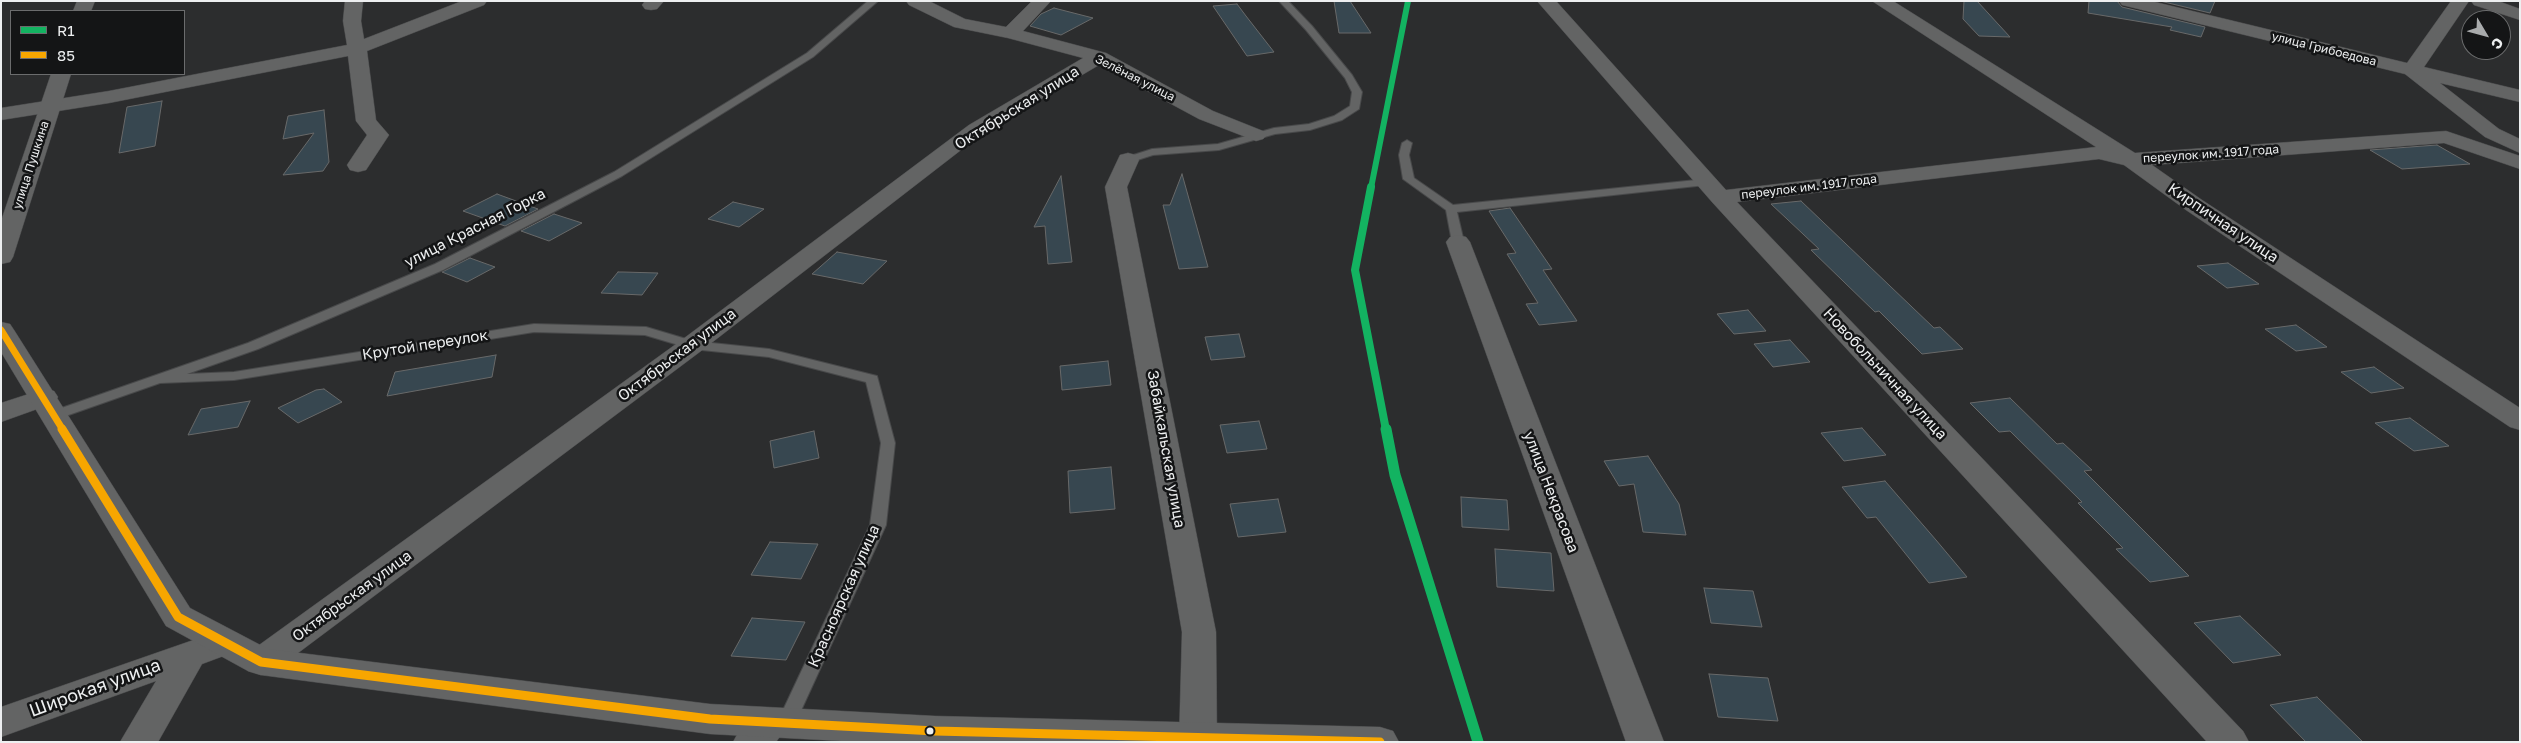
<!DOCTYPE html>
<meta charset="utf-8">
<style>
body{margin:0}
#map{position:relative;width:2521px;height:743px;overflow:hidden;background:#2c2d2e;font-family:"Golos Text",sans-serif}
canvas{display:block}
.frame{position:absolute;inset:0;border:2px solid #edeff0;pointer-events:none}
.legend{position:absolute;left:10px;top:10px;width:175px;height:65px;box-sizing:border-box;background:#141516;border:1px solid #6b6c6d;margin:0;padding:6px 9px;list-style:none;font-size:15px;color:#edeff0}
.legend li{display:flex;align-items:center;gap:10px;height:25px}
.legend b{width:25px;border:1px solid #6b6c6d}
.north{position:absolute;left:2461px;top:10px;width:50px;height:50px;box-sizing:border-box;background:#141516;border:1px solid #6b6c6d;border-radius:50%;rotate:127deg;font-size:14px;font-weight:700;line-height:20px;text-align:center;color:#edeff0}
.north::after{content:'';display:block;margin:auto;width:18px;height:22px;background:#a9abac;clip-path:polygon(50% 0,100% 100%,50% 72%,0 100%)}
</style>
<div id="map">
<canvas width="2521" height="743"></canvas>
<div class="frame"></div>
<ul class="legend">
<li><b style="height:6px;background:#13b361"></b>R1</li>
<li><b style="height:6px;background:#f7a600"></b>85</li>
</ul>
<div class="north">С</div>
</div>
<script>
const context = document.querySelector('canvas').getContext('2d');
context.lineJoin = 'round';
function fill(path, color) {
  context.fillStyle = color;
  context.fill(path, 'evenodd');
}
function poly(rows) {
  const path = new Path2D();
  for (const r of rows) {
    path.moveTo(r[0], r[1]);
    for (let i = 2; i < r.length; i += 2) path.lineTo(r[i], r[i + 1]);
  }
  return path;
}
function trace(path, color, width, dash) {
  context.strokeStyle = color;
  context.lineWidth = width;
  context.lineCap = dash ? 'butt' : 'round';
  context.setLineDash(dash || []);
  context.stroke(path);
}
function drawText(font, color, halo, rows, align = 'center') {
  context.font = font + ' "Golos Text",sans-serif';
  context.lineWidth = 5;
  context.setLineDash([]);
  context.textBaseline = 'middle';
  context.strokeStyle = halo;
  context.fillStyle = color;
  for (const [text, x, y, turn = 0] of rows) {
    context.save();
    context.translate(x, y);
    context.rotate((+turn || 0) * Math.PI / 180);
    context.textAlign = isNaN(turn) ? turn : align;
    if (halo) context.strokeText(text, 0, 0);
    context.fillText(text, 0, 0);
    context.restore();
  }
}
const building = poly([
 [1334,1,1350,1,1371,33,1339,33,1334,1],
 [1964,1,1977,1,2010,37,1979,36,1963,19,1964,1],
 [2089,1,2117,1,2122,7,2205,27,2201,37,2170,30,2172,27,2088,13,2089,1],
 [2160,1,2215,1,2210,13,2160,1],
 [1237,4,1246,16,1274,52,1247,56,1213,6,1237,4],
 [1054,8,1093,18,1061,35,1030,26,1041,14,1054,8],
 [162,101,155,146,119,153,127,107,162,101],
 [324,110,329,162,323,171,283,175,314,133,283,139,288,116,324,110],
 [2437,145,2470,164,2402,169,2370,150,2437,145],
 [1182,174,1208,267,1179,269,1163,205,1170,205,1182,174],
 [1061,176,1072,262,1048,264,1045,226,1034,227,1061,176],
 [497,194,538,209,505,226,463,211,497,194],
 [1801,201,1934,328,1940,327,1963,349,1922,354,1879,311,1875,312,1811,250,1819,249,1771,204,1801,201],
 [733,202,764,209,739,227,708,219,733,202],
 [1510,208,1552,269,1543,270,1577,321,1539,325,1526,304,1538,303,1507,254,1516,253,1489,211,1510,208],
 [554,214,582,223,549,241,521,231,554,214],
 [837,252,887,261,863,284,812,274,837,252],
 [470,258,495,267,467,282,442,272,470,258],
 [2228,263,2259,284,2227,288,2197,266,2228,263],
 [618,272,623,272,658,273,642,295,601,293,618,272],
 [1748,310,1766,331,1734,334,1717,314,1748,310],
 [2296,325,2327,347,2296,351,2265,329,2296,325],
 [1239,334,1245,357,1211,360,1205,337,1239,334],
 [1790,340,1810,362,1773,367,1754,344,1790,340],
 [496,355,492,377,387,396,395,372,496,355],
 [1108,361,1111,385,1062,390,1060,366,1108,361],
 [2374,367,2404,388,2371,393,2341,372,2374,367],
 [324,389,342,402,298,423,278,408,316,390,324,389],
 [2010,398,2057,444,2063,443,2092,470,2084,471,2189,576,2150,582,2116,549,2123,548,2078,503,2082,502,2010,431,1999,432,1970,403,2010,398],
 [250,401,238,427,188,435,201,409,250,401],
 [2410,418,2449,446,2414,451,2375,423,2410,418],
 [1259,421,1267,449,1227,453,1220,425,1259,421],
 [1862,428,1886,455,1844,461,1821,433,1862,428],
 [814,431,819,458,774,468,770,441,814,431],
 [1648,456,1679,504,1686,535,1643,532,1634,484,1619,486,1604,461,1648,456],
 [1111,467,1115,509,1070,513,1068,471,1111,467],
 [1885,481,1936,540,1967,577,1929,583,1876,517,1867,518,1842,487,1885,481],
 [1461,497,1507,500,1509,530,1462,527,1461,497],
 [1278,499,1286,532,1238,537,1230,504,1278,499],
 [770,542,818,544,801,579,751,575,770,542],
 [1495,549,1551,553,1554,591,1497,587,1495,549],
 [1704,588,1753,591,1762,627,1711,623,1704,588],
 [2240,616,2281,655,2233,663,2194,623,2240,616],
 [752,618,805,622,786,660,731,656,752,618],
 [1709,674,1768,678,1778,721,1718,717,1709,674],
 [2317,697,2363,742,2306,742,2270,705,2317,697]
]);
const service = poly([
 [868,1,878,1,813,57,622,176,443,270,258,349,187,374,234,372,534,324,646,327,693,341,769,349,877,376,895,443,886,525,793,728,786,730,779,728,777,723,870,525,881,443,866,382,769,357,692,349,645,335,534,332,234,380,160,383,60,418,50,418,48,415,50,412,248,343,435,264,614,172,807,53,868,1],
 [1279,1,1288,1,1312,26,1352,75,1362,92,1359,109,1342,120,1310,130,1275,134,1219,150,1153,155,1128,163,1124,162,1124,158,1152,149,1218,144,1274,128,1309,124,1334,116,1350,106,1352,92,1345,78,1306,30,1279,1],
 [1407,140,1412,143,1409,155,1414,178,1453,205,1706,179,1712,182,1706,185,1457,212,1464,242,1458,246,1452,242,1446,210,1403,179,1399,155,1402,143,1407,140]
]);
const minor = poly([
 [345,1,363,1,361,21,364,39,462,1,487,1,484,5,367,51,376,120,389,135,366,170,358,172,350,170,347,165,367,135,356,121,348,56,109,103,1,120,1,108,109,91,347,45,343,21,345,1],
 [645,1,664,1,657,9,651,10,645,9,642,5,645,1],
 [906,1,929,1,965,19,1006,27,1032,1,1051,1,1023,31,1106,53,1213,111,1263,131,1267,135,1263,139,1256,141,1199,119,1099,65,983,133,701,351,274,671,261,675,248,671,243,662,248,653,683,339,969,125,1083,58,1008,38,954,27,909,5,906,1],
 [1537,1,1556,1,1726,190,2096,147,1872,1,1893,1,2135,153,2446,131,2520,156,2520,169,2444,143,2152,165,2202,200,2520,408,2520,430,2510,427,2186,210,2124,165,2099,159,1737,202,2243,731,2249,742,2207,742,1712,202,1537,1],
 [2119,1,2151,1,2407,63,2451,1,2469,1,2424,67,2520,90,2520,102,2440,83,2499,129,2520,139,2520,153,2485,137,2405,74,2122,5,2119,1],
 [2471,1,2498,1,2520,9,2520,20,2474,5,2471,1],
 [1128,153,1136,155,1139,160,1127,187,1216,632,1217,742,1179,742,1182,632,1105,187,1120,155,1128,153],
 [1458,235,1466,237,1470,242,1664,742,1626,742,1446,242,1450,237,1458,235],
 [44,389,54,391,58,397,54,403,1,422,1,403,44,389],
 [225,629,237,633,242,642,237,651,202,664,158,742,120,742,156,681,1,737,1,707,225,629],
 [771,708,784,713,790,723,776,742,733,742,739,731,758,713,771,708]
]);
const tertiary = poly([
 [77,1,95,1,91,11,73,11,77,1],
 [51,74,71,74,13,257,10,262,1,264,1,221,51,74],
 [1,322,10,324,14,330,190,608,268,649,710,704,935,716,1380,727,1393,731,1399,742,860,742,710,734,261,675,248,671,166,626,1,352,1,322]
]);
const bus1Far1 = poly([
 [1,330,63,430]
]);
const bus1 = poly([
 [62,429,178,617,261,662,710,719,935,731,1380,742]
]);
const rail1Far2 = poly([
 [1371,188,1408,1]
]);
const rail1Far1 = poly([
 [1371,187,1355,270,1386,430]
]);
const rail1 = poly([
 [1386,429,1395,475,1478,742]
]);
const markers = [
 [930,731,4.5,"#edeff0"]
];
const farStreetnames = [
 ["улица Грибоедова",2324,49,14],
 ["Зелёная улица",1135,78,27],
 ["переулок им. 1917 года",2211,154,-4],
 ["улица Пушкина",31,165,-72],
 ["переулок им. 1917 года",1809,187,-7]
];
const streetNames = [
 ["Октябрьская улица",1017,108,-32],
 ["Кирпичная улица",2223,223,34],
 ["улица Красная Горка",475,228,-27],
 ["Крутой переулок",425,345,-9],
 ["Октябрьская улица",677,355,-37],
 ["Новобольничная улица",1885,374,47],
 ["Забайкальская улица",1166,449,80],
 ["улица Некрасова",1551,492,69],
 ["Октябрьская улица",352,596,-36],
 ["Красноярская улица",844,596,-66]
];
const nearStreetnames = [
 ["Широкая улица",95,688,-20]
];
fill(building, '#374750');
trace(building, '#686969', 1);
trace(service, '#48494a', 2);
trace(minor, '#48494a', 1);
trace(tertiary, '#48494a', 1);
fill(service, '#636464');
fill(minor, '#636464');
fill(tertiary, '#636464');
trace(bus1Far1, '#f7a600', 7);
trace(bus1, '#f7a600', 9);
trace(rail1Far2, '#13b361', 6);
trace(rail1Far1, '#13b361', 8);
trace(rail1, '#13b361', 11);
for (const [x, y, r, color] of markers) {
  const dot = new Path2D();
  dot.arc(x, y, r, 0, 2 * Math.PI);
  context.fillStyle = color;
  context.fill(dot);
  trace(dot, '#141516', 2);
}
drawText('12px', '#edeff0', '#141516', farStreetnames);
drawText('15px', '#edeff0', '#141516', streetNames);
drawText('18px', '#edeff0', '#141516', nearStreetnames);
</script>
